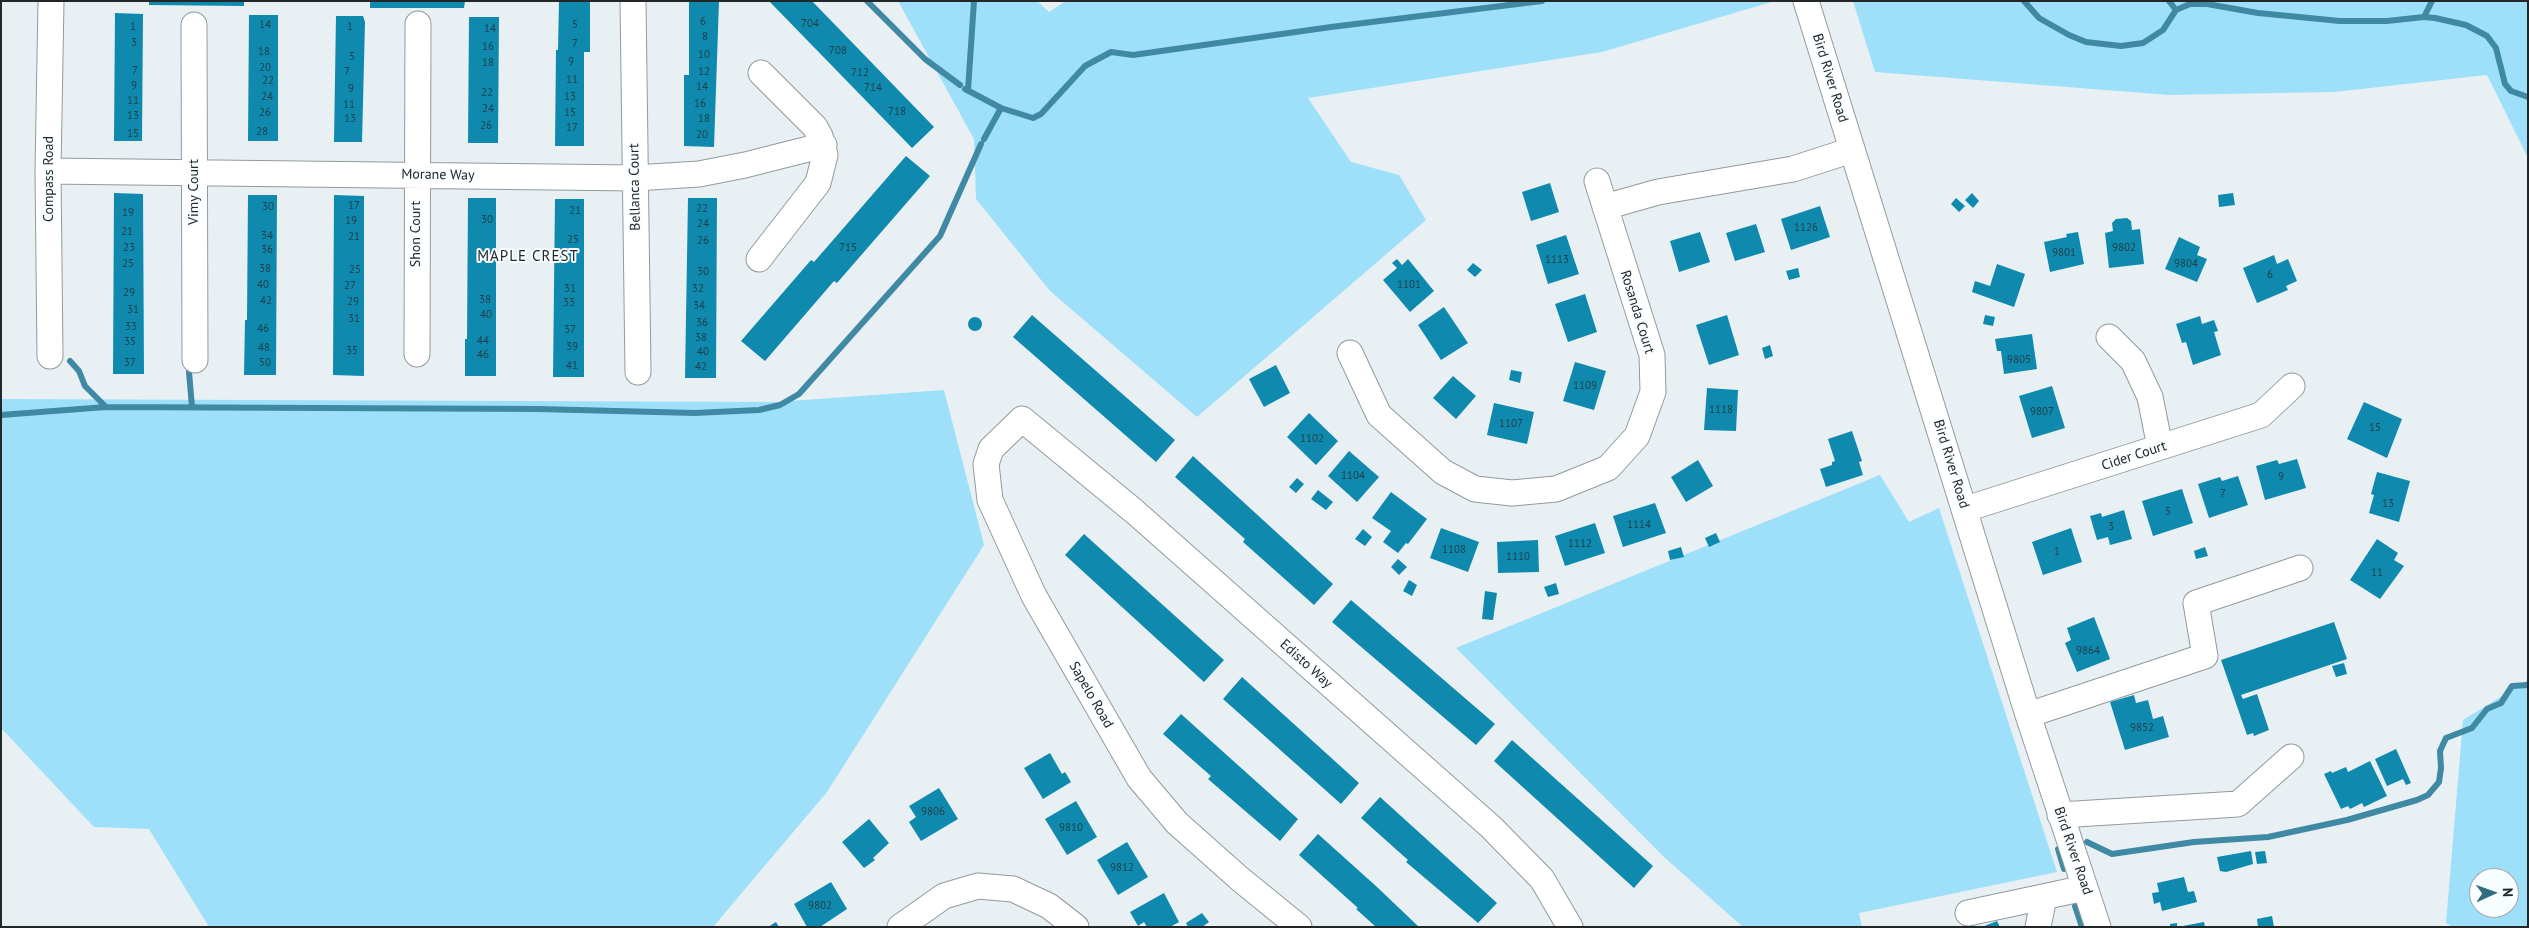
<!DOCTYPE html>
<style>
body{margin:0}
#map{position:relative;width:2529px;height:928px;overflow:hidden;background:#e8f0f3;font-family:"PT Sans",sans-serif}
canvas{display:block}
.frame{position:absolute;inset:0;border:2px solid #242728;pointer-events:none}
.north{position:absolute;left:2469px;top:868px;width:50px;height:50px;box-sizing:border-box;background:#f8fdff;border:1px solid #a3a7a9;border-radius:50%;rotate:88deg;font-size:14px;font-weight:700;line-height:20px;text-align:center;color:#242728}
.north::after{content:'';display:block;margin:auto;width:18px;height:22px;background:#306d83;clip-path:polygon(50% 0,100% 100%,50% 72%,0 100%)}
</style>
<div id="map">
<canvas width="2529" height="928"></canvas>
<div class="frame"></div>
<div class="north">N</div>
</div>
<script>
const context = document.querySelector('canvas').getContext('2d');
context.lineJoin = 'round';
function fill(path, color) {
  context.fillStyle = color;
  context.fill(path, 'evenodd');
}
function poly(rows) {
  const path = new Path2D();
  for (const r of rows) {
    if (r.length === 3) {
      path.moveTo(r[0] + r[2], r[1]);
      path.arc(r[0], r[1], r[2], 0, 2 * Math.PI);
      continue;
    }
    path.moveTo(r[0], r[1]);
    for (let i = 2; i < r.length; i += 2) path.lineTo(r[i], r[i + 1]);
  }
  return path;
}
function trace(path, color, width, dash) {
  context.strokeStyle = color;
  context.lineWidth = width;
  context.lineCap = dash ? 'butt' : 'round';
  context.setLineDash(dash || []);
  context.stroke(path);
}
function drawText(font, color, halo, rows, align = 'center') {
  context.font = font + ' "PT Sans",sans-serif';
  context.lineWidth = 4;
  context.setLineDash([]);
  context.textBaseline = 'middle';
  context.strokeStyle = halo;
  context.fillStyle = color;
  for (const [text, x, y, turn = 0] of rows) {
    context.save();
    context.translate(x, y);
    context.rotate((+turn || 0) * Math.PI / 180);
    context.textAlign = isNaN(turn) ? turn : align;
    if (halo) context.strokeText(text, 0, 0);
    context.fillText(text, 0, 0);
    context.restore();
  }
}
const green = poly([
 [898,1,1037,1,1049,12,1066,1,1775,1,1602,52,1308,98,1351,162,1399,175,1426,220,1197,417,1050,291,976,199,974,139],
 [1853,1,2528,1,2528,158,2487,75,2334,92,2169,95,1875,72],
 [944,390,984,545,827,792,713,927,209,927,149,829,94,827,1,728,1,399,776,402],
 [1880,475,1909,522,1939,508,2057,872,1859,913,1862,927,1743,927,1665,858,1456,648],
 [2528,680,2528,927,2453,927,2446,923,2463,720],
 [2479,878,2509,878,2509,908,2479,908]
]);
const stream = poly([
 [867,1,925,59,960,85],
 [2024,1,2039,18,2069,35,2086,42,2121,46,2143,43,2163,30,2176,10,2190,4,2207,4,2258,13,2340,21,2387,21,2424,17,2435,18,2466,25,2487,36,2496,48,2505,84,2511,91,2528,97],
 [2169,1,2176,10],
 [2424,17,2432,1],
 [965,89,1001,108,1033,118,1041,114,1085,66,1111,52,1133,55,1331,27,1542,1],
 [968,90,974,1],
 [984,139,1001,108],
 [70,361,79,371,85,386,106,407],
 [189,372,192,407],
 [1,415,106,407,538,409,695,413,759,410,780,405,799,394,940,236,981,144],
 [2087,842,2112,854,2194,842,2268,837,2347,820,2417,800,2428,795,2439,782,2441,768,2440,751,2446,738,2472,728,2487,709,2501,703,2512,686,2528,685],
 [2058,849,2064,869],
 [2075,906,2082,927]
]);
const building = poly([
 [149,1,244,1,244,6,149,5],
 [370,1,465,1,464,8,370,8],
 [559,1,590,1,590,52,584,52,584,146,555,146,556,50,558,50],
 [689,1,719,1,714,147,684,146,684,75,689,75],
 [769,1,812,1,934,127,912,148],
 [115,13,143,14,142,141,114,141],
 [249,15,278,15,278,141,248,141],
 [336,16,363,16,365,22,362,142,334,142],
 [469,17,499,17,498,143,468,143],
 [906,156,930,176,837,283,834,281,765,361,741,341,811,260,814,262],
 [1550,183,1559,212,1531,221,1522,192],
 [114,193,143,194,144,374,113,374],
 [1972,193,1979,201,1973,208,1965,200],
 [2233,193,2235,205,2219,207,2218,195],
 [248,195,277,195,276,375,244,375,245,320,247,320],
 [334,195,364,196,364,376,333,375],
 [468,198,496,198,496,376,465,376,465,339,467,339],
 [688,198,717,198,716,378,685,378],
 [1956,198,1965,206,1959,212,1951,204],
 [555,199,584,199,584,377,553,377],
 [1820,206,1830,237,1791,250,1781,219],
 [2127,218,2131,221,2132,230,2140,229,2144,264,2109,268,2105,233,2113,231,2112,223,2116,219],
 [1756,224,1765,252,1735,261,1726,233],
 [1700,232,1710,262,1679,272,1670,241],
 [2078,232,2084,264,2050,272,2044,242,2067,237,2066,234],
 [1566,235,1579,274,1548,284,1536,245],
 [2179,237,2200,247,2197,255,2207,259,2197,282,2165,269],
 [2274,255,2277,264,2288,259,2297,281,2286,286,2288,290,2257,303,2243,268],
 [1397,259,1402,265,1408,259,1434,291,1410,312,1383,280,1397,268,1392,263],
 [1473,263,1482,270,1475,277,1467,270],
 [1997,264,2025,274,2014,307,1972,292,1975,281,1990,286],
 [1798,268,1800,277,1789,280,1786,271],
 [1585,294,1597,332,1568,342,1555,304],
 [1444,307,1468,343,1441,360,1418,325],
 [1032,315,1175,440,1156,462,1013,337],
 [1727,315,1739,355,1709,365,1696,325],
 [1985,315,1995,317,1993,326,1983,324],
 [2200,316,2202,324,2214,320,2218,331,2214,332,2221,355,2193,365,2186,342,2182,343,2176,324],
 [975,324,7],
 [2032,334,2037,369,2004,374,2001,351,1997,351,1995,339],
 [1770,345,1773,356,1765,359,1762,348],
 [1575,362,1606,371,1594,410,1563,401],
 [1276,365,1290,393,1264,407,1249,379],
 [1511,370,1522,372,1520,383,1509,380],
 [1453,376,1476,396,1456,419,1433,398],
 [2052,386,2065,428,2032,438,2019,396],
 [1707,388,1738,390,1736,431,1704,430],
 [2364,402,2402,419,2387,458,2347,439],
 [1494,403,1534,412,1527,444,1487,435],
 [1309,413,1338,441,1316,465,1287,437],
 [1852,431,1862,461,1859,462,1863,475,1826,487,1820,469,1832,465,1832,462,1835,461,1828,439],
 [1349,451,1379,477,1357,502,1328,476],
 [1193,456,1333,584,1314,605,1243,542,1245,539,1175,477],
 [2297,459,2306,488,2265,500,2256,466,2277,460,2279,464],
 [1698,460,1713,486,1686,502,1671,477],
 [2377,472,2410,481,2399,522,2369,513,2374,495,2371,494],
 [2238,476,2248,505,2209,518,2198,484,2220,477,2222,481],
 [1297,478,1304,484,1296,493,1289,487],
 [2182,489,2193,523,2153,536,2142,501],
 [1318,490,1333,502,1326,510,1311,499],
 [1391,492,1427,519,1408,544,1406,543,1398,553,1383,542,1391,531,1372,518],
 [1655,503,1666,533,1623,547,1613,516],
 [2124,510,2132,539,2110,545,2108,537,2097,540,2090,516,2101,513,2102,517],
 [1595,523,1605,553,1565,566,1555,536],
 [1441,528,1479,542,1468,572,1430,558],
 [2071,528,2082,562,2043,575,2032,542],
 [1363,529,1372,537,1365,546,1355,539],
 [1716,533,1720,542,1709,547,1705,538],
 [1084,534,1224,660,1204,682,1065,555],
 [2377,539,2398,553,2394,560,2404,566,2380,599,2350,580],
 [1538,540,1539,572,1498,573,1497,542],
 [1681,547,1684,557,1670,560,1668,551],
 [2205,547,2208,556,2196,559,2194,551],
 [1398,559,1407,567,1399,575,1391,567],
 [1409,580,1417,585,1412,596,1403,591],
 [1556,583,1559,594,1548,597,1544,587],
 [1485,591,1497,593,1493,620,1482,619],
 [1351,600,1495,724,1476,745,1332,622],
 [2094,617,2110,659,2077,672,2065,643,2071,640,2067,628],
 [2334,622,2347,659,2241,695,2243,699,2257,694,2269,730,2254,736,2253,733,2247,735,2221,660],
 [2344,663,2347,674,2336,677,2332,666],
 [1242,677,1359,783,1341,804,1223,699],
 [2134,695,2136,703,2148,700,2153,719,2163,716,2169,737,2125,750,2110,702],
 [1181,714,1298,819,1280,841,1208,779,1211,776,1163,734],
 [1512,740,1653,866,1634,888,1494,761],
 [2396,749,2411,783,2406,785,2403,779,2387,786,2375,759],
 [1050,753,1062,774,1065,772,1071,782,1043,799,1024,768],
 [2370,761,2387,796,2364,807,2362,803,2350,809,2348,806,2341,809,2324,774,2331,771,2332,773,2346,767,2348,772],
 [939,788,958,819,921,841,909,822,916,817,909,806],
 [1380,797,1497,903,1478,923,1406,862,1408,860,1361,818],
 [1076,801,1097,837,1067,855,1045,819],
 [869,819,889,843,873,858,875,860,864,868,842,842],
 [1318,834,1377,887,1419,927,1376,927,1356,909,1358,908,1299,855],
 [1127,842,1148,877,1118,895,1097,860],
 [2251,851,2253,864,2226,872,2220,871,2217,857],
 [2265,851,2267,863,2257,864,2255,852],
 [2184,877,2188,892,2194,891,2197,902,2162,911,2160,902,2154,904,2152,893,2159,892,2157,883],
 [831,882,847,909,820,927,807,927,794,904],
 [1164,893,1179,922,1170,927,1147,927,1144,922,1138,926,1130,912],
 [1202,913,1209,922,1202,927,1188,927,1186,923],
 [2272,916,2274,927,2258,927,2257,919],
 [1997,921,2000,927,1982,927],
 [776,922,779,927,768,927],
 [2204,922,2205,927,2183,927,2183,926],
 [2177,923,2177,927,2170,927,2170,924]
]);
const minor = poly([
 [633,1,638,372],
 [1806,1,2028,715,2098,927],
 [194,25,195,360],
 [48,171,635,178,699,174,745,165,824,145],
 [1605,207,1658,192,1793,169,1852,150],
 [759,259,818,183,825,155,820,136,815,127,761,73],
 [2109,337,2133,361,2150,397,2160,447],
 [1350,353,1379,415,1443,472,1475,489,1512,493,1556,489,1608,468,1637,436,1653,392,1652,355,1597,181],
 [417,354,418,24],
 [50,356,48,171,51,1],
 [1966,509,2261,415,2292,386],
 [2028,715,2205,656,2196,603,2300,568],
 [2060,815,2238,804,2291,757],
 [1968,913,2085,888],
 [900,927,944,896,978,886,1013,889,1049,906,1076,927],
 [1299,927,1240,879,1177,823,1139,778,1034,596,990,500,986,464,991,449,1022,419,1135,512,1491,827,1542,879,1570,927],
 [2038,927,2044,897]
]);
const numberNames = [
 ["6",703,22],
 ["704",810,24],
 ["14",265,25],
 ["5",575,25],
 ["1",133,27],
 ["1",350,27],
 ["14",490,29],
 ["8",705,37],
 ["3",134,43],
 ["7",575,44],
 ["16",488,47],
 ["708",838,51],
 ["18",264,52],
 ["10",704,55],
 ["5",352,57],
 ["9",571,62],
 ["18",488,63],
 ["20",265,68],
 ["7",135,71],
 ["7",347,72],
 ["12",704,72],
 ["712",860,73],
 ["11",572,80],
 ["22",268,81],
 ["9",134,86],
 ["14",702,87],
 ["714",873,88],
 ["9",351,89],
 ["22",487,93],
 ["24",267,97],
 ["13",570,97],
 ["11",133,101],
 ["16",700,104],
 ["11",349,105],
 ["24",488,109],
 ["718",897,112],
 ["26",265,113],
 ["15",570,113],
 ["13",133,116],
 ["13",350,119],
 ["18",704,119],
 ["26",486,126],
 ["17",572,128],
 ["28",262,132],
 ["15",133,134],
 ["20",702,135],
 ["17",354,206],
 ["30",268,207],
 ["22",702,209],
 ["21",575,211],
 ["19",128,213],
 ["30",487,220],
 ["19",351,221],
 ["24",703,224],
 ["1126",1806,228],
 ["21",127,232],
 ["34",267,236],
 ["21",354,237],
 ["25",573,240],
 ["26",703,241],
 ["23",129,248],
 ["715",848,248],
 ["9802",2124,248],
 ["36",267,250],
 ["9801",2064,253],
 ["1113",1557,260],
 ["25",128,264],
 ["9804",2186,264],
 ["38",265,269],
 ["25",355,270],
 ["30",703,272],
 ["6",2270,275],
 ["40",263,285],
 ["1101",1409,285],
 ["27",350,286],
 ["31",570,289],
 ["32",698,289],
 ["29",129,293],
 ["38",485,300],
 ["42",266,301],
 ["29",353,302],
 ["33",569,303],
 ["34",699,306],
 ["31",133,310],
 ["40",486,315],
 ["31",354,319],
 ["36",702,323],
 ["33",131,327],
 ["46",263,329],
 ["37",570,330],
 ["38",701,338],
 ["44",483,341],
 ["35",130,342],
 ["39",572,347],
 ["48",264,348],
 ["35",352,351],
 ["40",703,352],
 ["46",483,355],
 ["9805",2019,360],
 ["37",130,363],
 ["50",265,363],
 ["41",572,366],
 ["42",701,367],
 ["1109",1585,386],
 ["1118",1721,410],
 ["9807",2042,412],
 ["1107",1511,424],
 ["15",2375,428],
 ["1102",1312,439],
 ["1104",1353,476],
 ["9",2281,477],
 ["7",2223,494],
 ["13",2388,504],
 ["5",2168,512],
 ["1114",1639,525],
 ["3",2111,527],
 ["1112",1580,544],
 ["1108",1454,550],
 ["1",2057,552],
 ["1110",1518,557],
 ["11",2377,573],
 ["9864",2088,651],
 ["9852",2142,728],
 ["9806",933,812],
 ["9810",1071,828],
 ["9812",1122,868],
 ["9802",820,906]
];
const streetNames = [
 ["Bird River Road",1830,78,73],
 ["Morane Way",438,175,1],
 ["Compass Road",49,179,-90],
 ["Bellanca Court",635,187,-91],
 ["Vimy Court",194,192,-90],
 ["Shon Court",416,234,-90],
 ["Rosanda Court",1637,312,73],
 ["Cider Court",2134,456,-18],
 ["Bird River Road",1951,464,73],
 ["Edisto Way",1306,664,42],
 ["Sapelo Road",1091,695,60],
 ["Bird River Road",2073,851,71]
];
const neighbourhoodNames = [
 ["MAPLE CREST",528,257]
];
fill(green, '#9ee0fa');
trace(stream, '#4089a4', 6);
fill(building, '#0f89ad');
trace(minor, '#929a9d', 27);
trace(minor, '#fff', 25);
drawText('11px', '#1f4049', null, numberNames);
drawText('14px', '#242728', '#f8fdff', streetNames);
context.letterSpacing = '1px';
drawText('15px', '#242728', '#f8fdff', neighbourhoodNames);
context.letterSpacing = '0px';
</script>
